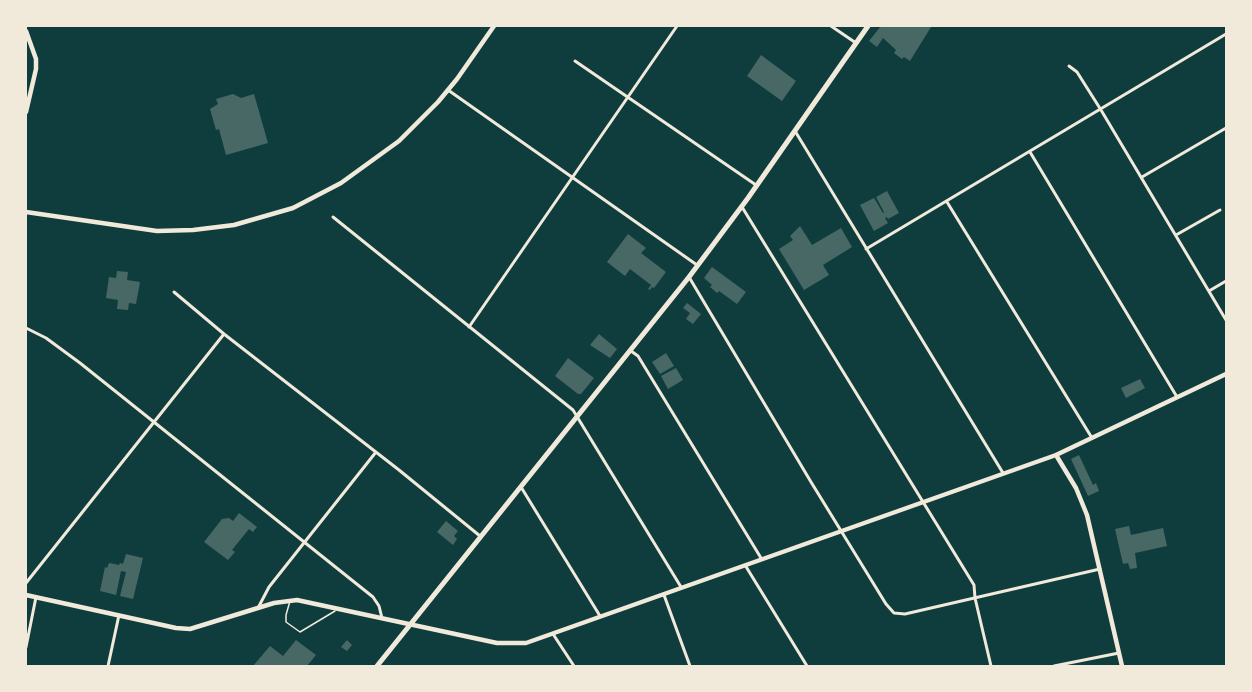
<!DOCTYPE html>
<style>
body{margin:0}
#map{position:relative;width:1252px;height:692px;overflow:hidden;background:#0f3d3e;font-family:"Space Grotesk",sans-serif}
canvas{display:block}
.frame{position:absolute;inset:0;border:27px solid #f1e9da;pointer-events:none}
</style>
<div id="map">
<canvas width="1252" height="692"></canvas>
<div class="frame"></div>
</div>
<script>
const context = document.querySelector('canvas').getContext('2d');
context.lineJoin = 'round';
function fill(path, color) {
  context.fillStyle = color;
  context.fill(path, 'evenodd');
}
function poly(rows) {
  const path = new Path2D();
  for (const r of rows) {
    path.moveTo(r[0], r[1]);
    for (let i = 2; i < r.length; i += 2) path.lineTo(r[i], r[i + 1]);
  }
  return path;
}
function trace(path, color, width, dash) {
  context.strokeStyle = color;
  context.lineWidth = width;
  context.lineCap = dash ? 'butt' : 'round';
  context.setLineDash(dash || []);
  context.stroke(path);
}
const building = poly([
 [881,26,929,26,931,27,910,61,904,57,902,59,894,53,896,50,883,38,877,47,869,41],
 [761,55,796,81,782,101,747,76],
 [233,94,241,98,254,94,268,143,226,155,219,129,216,130,210,109,218,104,216,99],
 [887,191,899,213,888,219,887,217,885,218,888,223,874,231,860,205,874,198,883,213,884,212,876,197],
 [800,226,812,245,841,228,852,247,823,265,829,275,804,290,779,249,793,240,790,236],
 [628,234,646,248,641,253,666,272,654,288,652,287,650,290,648,289,651,285,630,269,625,276,607,262],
 [712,267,746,292,737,304,719,291,717,293,710,287,712,285,704,278],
 [117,271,128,272,127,280,140,282,136,304,129,303,128,310,117,309,118,300,106,298,109,277,116,278],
 [687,303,701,314,693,324,686,319,690,313,683,308],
 [599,334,617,349,610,358,590,345],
 [666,353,674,366,660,374,652,362],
 [568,358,594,378,581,394,578,394,555,376],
 [676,368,683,380,668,389,661,376],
 [1140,379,1145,388,1126,398,1121,388],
 [1079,455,1093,485,1096,483,1099,491,1088,496,1071,459],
 [239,513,257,527,253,532,249,529,232,550,235,552,228,560,204,542,222,519,229,518,233,521],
 [446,521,458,531,454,536,457,539,453,545,437,532],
 [1129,526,1131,535,1163,528,1167,546,1135,553,1137,568,1130,569,1128,563,1123,564,1115,529],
 [126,554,143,558,133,599,120,596,126,572,121,571,116,595,100,591,105,567,107,568,109,563,119,565,120,563,123,564],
 [296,640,316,655,307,666,253,666,270,646,283,656],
 [347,640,352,645,347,651,341,647]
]);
const service = poly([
 [290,601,286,615,286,622,300,632,335,611]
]);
const minor = poly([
 [831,26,856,43],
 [575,61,756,185],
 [1069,66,1077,72,1101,110,1226,320],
 [448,90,697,265],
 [795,131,1003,473],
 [1030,152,1177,397],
 [1142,177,1226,128],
 [947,202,1092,438],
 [742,207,974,585,975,598,991,666],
 [333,217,573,410,681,587],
 [1176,235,1220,210],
 [866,249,1226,34],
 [689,277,811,482,886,604,894,613,905,614,1100,569],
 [1209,291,1226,281],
 [174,292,224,334,399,470,480,536],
 [469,327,677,26],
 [26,328,46,338,80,363,373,597,379,606,382,618],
 [631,351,638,356,761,558],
 [521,487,600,616],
 [745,565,807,666],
 [26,583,224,334],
 [664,595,690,666],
 [258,608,269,587,376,452],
 [553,634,574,666],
 [26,647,36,597],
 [108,666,119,615],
 [1054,666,1119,653]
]);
const tertiary = poly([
 [26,31,36,59,36,69,26,112],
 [26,212,157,231,193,230,234,225,293,208,341,183,399,141,438,102,457,79,494,26],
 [1056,455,1076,488,1087,515,1122,666],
 [26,595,176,628,190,629,274,603,297,600,497,643,526,643,1056,455,1226,374]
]);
const primary = poly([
 [377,666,689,277,748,198,868,26]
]);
fill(building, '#486865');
trace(service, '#f1e9da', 1.5);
trace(minor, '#f1e9da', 3);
trace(tertiary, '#f1e9da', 4.5);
trace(primary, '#f1e9da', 5);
</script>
